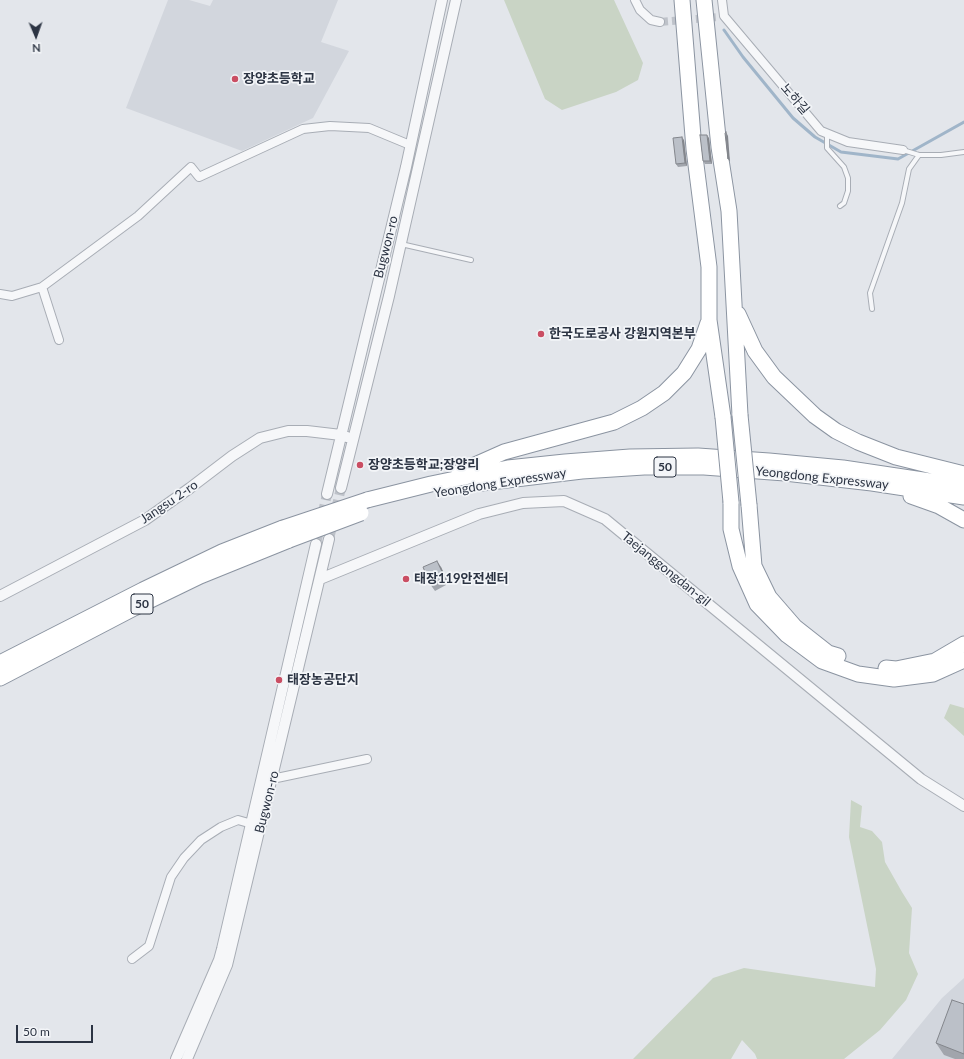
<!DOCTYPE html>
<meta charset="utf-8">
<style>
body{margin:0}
#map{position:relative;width:964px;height:1059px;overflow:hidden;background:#e3e6eb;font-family:Lato,sans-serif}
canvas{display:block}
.north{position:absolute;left:16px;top:16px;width:40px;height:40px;-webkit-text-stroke:3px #f3f5f8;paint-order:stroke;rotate:178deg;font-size:11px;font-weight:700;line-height:16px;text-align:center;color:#2c3443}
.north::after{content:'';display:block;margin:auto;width:14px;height:18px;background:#2c3443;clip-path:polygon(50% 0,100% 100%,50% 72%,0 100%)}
.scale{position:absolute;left:16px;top:1025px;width:77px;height:18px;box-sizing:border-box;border:2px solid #2c3443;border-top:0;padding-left:5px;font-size:12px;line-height:14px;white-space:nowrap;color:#2c3443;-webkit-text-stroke:3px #f3f5f8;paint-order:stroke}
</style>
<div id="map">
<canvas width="964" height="1059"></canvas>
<div class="north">N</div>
<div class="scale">50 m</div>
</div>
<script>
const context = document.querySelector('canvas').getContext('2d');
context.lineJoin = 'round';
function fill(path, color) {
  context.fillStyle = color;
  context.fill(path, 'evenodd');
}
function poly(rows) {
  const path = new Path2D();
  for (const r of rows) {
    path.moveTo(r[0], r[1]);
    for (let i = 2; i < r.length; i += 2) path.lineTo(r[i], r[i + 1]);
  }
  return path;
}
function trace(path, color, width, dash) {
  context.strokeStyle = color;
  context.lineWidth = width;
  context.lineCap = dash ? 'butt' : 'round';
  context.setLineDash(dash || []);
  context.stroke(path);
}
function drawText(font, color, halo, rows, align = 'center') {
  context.font = font + ' Lato,"Noto Sans KR",sans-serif';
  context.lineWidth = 3.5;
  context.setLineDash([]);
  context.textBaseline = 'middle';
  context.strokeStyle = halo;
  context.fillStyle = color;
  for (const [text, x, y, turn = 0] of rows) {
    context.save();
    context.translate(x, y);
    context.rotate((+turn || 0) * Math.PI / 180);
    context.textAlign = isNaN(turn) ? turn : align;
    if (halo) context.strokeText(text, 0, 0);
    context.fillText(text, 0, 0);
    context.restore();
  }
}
const built = poly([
 [168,0,189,0,210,6,213,0,338,0,321,42,349,51,313,118,242,151,126,108],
 [964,978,964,1059,892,1059,942,998]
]);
const green = poly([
 [504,0,614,0,643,63,638,80,616,92,562,110,545,99],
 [950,704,964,708,964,736,944,718],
 [851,800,862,806,860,827,872,831,882,842,885,862,902,892,912,908,909,953,918,974,906,1000,880,1030,844,1059,757,1059,755,1054,742,1040,731,1059,633,1059,713,978,744,968,875,987,876,969,849,837]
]);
const stream = poly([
 [724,30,743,57,793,118,815,137,841,152,898,159,964,122]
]);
const minorTunnel = poly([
 [660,22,718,17]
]);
const tertiaryTunnel = poly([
 [329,539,341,488],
 [316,544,327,494]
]);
const service = poly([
 [827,134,827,148,844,167,848,178,848,191,844,203,840,206],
 [903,150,919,155,941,155,964,152],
 [401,244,471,260],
 [872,309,870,293,902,203,909,169,919,155]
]);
const minor = poly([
 [635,0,640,10,651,20,660,22],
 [722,0,724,16,821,131,848,142,903,150],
 [42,287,59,340],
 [0,294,12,296,42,287,138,216,191,167,199,177,303,129,330,126,369,128,410,145],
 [272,779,367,759],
 [132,959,149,946,171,877,184,858,201,840,221,827,238,820,252,824]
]);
const tertiary = poly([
 [341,488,389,296,456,0],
 [327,494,406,167,442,0],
 [320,579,479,514,523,503,564,501,605,519,921,779,964,806],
 [0,596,145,520,190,488,232,456,260,438,288,431,307,431,341,435,347,437],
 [176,1059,219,960,222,949,316,544],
 [187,1059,227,965,329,539]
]);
const motorway = poly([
 [682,0,694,149,709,267,709,320,723,417],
 [704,0,719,147,729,211,740,415],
 [738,314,755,351,774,377,815,416,836,431,858,442,896,457,964,474],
 [459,472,504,452,614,422,642,408,664,393,684,373,699,349,708,323],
 [482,483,582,471,644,467,704,467,785,473,872,483,964,497],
 [911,496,939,506,964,520],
 [367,500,431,484,508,468,565,462,630,457,698,456,769,461,843,468,964,486],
 [731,502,731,529,740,566,757,604,787,635,822,661,858,674,894,679,933,674,964,660],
 [749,505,754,566,769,597,795,627,828,653,838,656],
 [0,663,143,590,222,552,283,528],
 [886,668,896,669,935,661,964,644],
 [0,678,134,608,200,576,289,540]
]);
const motorwayBridge = poly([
 [740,415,749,505],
 [723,417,731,502],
 [283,528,367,500],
 [289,540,361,513]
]);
const wall = poly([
 [709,138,712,164,705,164,703,161],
 [684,140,687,166,678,167,676,164],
 [441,567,447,580,444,581,446,585,435,591,430,584],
 [964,1004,964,1059,955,1059,944,1055,936,1043]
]);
const shadedWall = poly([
 [726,132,728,136,730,162,728,159],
 [707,135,709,138,712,164,710,161],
 [682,137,684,140,687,166,685,163],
 [437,561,441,567,447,580,443,574]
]);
const building = poly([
 [726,132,728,159,725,133,726,132],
 [700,135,707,135,710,161,703,161,700,135],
 [682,137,685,163,676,164,673,138,682,137],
 [437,561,443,574,440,575,442,579,430,584,423,567,437,561],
 [952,1000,964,1004,964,1054,936,1043,952,1000]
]);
const markers = [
 [235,79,4,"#ca4e63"],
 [541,334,4,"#ca4e63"],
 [360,465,4,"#ca4e63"],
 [406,579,4,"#ca4e63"],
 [279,680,4,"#ca4e63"]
];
const shields = [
 [665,467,22],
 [142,604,22]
];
const shieldNames = [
 ["50",665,467],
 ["50",142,604]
];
const poiNames = [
 ["장양초등학교",243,79],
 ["한국도로공사 강원지역본부",549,334],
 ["장양초등학교;장양리",368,465],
 ["태장119안전센터",414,579],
 ["태장농공단지",287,680]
];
const streetNames = [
 ["노하길",795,99,49],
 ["Bugwon-ro",386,247,-76],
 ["Yeongdong Expressway",822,478,6],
 ["Yeongdong Expressway",500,483,-9],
 ["Jangsu 2-ro",169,502,-34],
 ["Taejanggongdan-gil",666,569,39],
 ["Bugwon-ro",267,802,-76]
];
fill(built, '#d2d6dd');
fill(green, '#c9d4c5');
trace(stream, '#a0b5c9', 3);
trace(minorTunnel, '#bec2c9', 8, [8, 4]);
trace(tertiaryTunnel, '#bec2c9', 10, [10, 5]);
trace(service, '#a8adb5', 6);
trace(minor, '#a8adb5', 10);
trace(tertiary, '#a8adb5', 12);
trace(motorway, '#8b94a1', 17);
trace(service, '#f6f7f9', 4);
trace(minor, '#f6f7f9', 8);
trace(tertiary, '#f6f7f9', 10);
trace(motorway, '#fff', 15);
trace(motorwayBridge, '#8b94a1', 17, []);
trace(motorwayBridge, '#fff', 15);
fill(wall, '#a1a5ac');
fill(shadedWall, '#83868c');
fill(building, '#bbc0c8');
trace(building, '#83868c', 1);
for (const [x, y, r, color] of markers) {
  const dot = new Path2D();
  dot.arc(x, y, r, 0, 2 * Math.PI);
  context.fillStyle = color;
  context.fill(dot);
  trace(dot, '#f3f5f8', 1.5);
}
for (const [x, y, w] of shields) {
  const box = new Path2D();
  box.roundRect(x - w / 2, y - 10, w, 20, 3);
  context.fillStyle = '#f3f5f8';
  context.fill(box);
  trace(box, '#2c3443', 1);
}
drawText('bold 12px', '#2c3443', null, shieldNames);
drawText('bold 13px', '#2c3443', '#f3f5f8', poiNames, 'left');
drawText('13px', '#2c3443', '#f3f5f8', streetNames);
</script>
